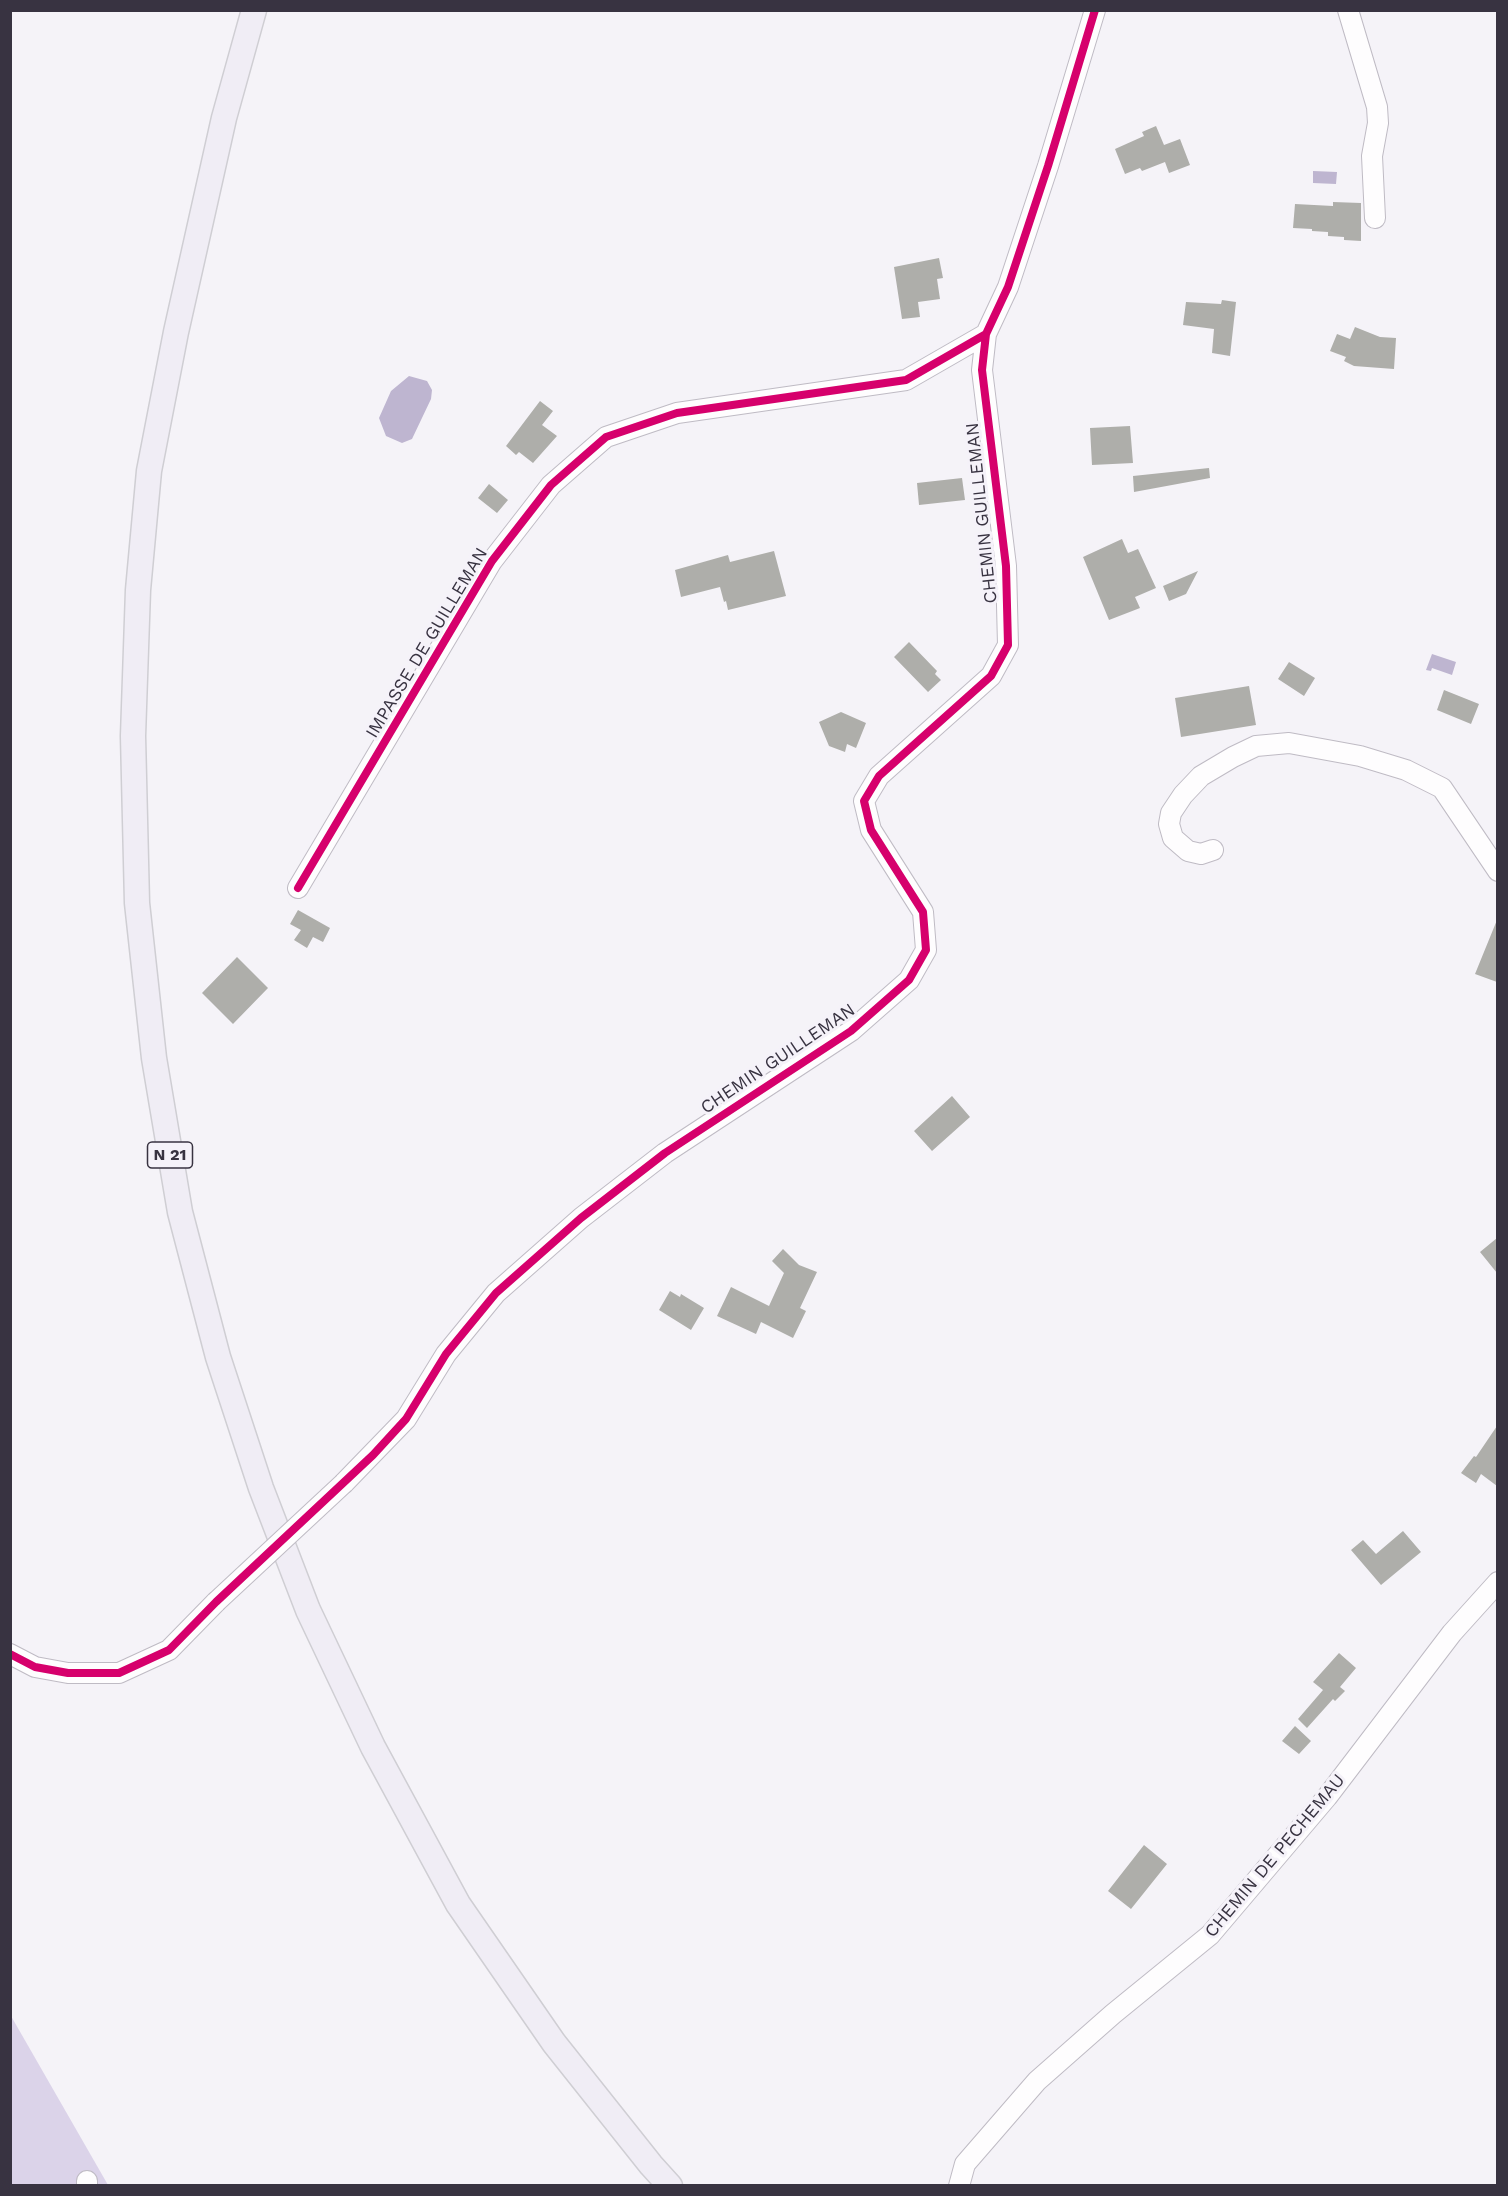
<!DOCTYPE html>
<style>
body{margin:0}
#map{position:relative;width:1508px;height:2196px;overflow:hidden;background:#f5f3f8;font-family:"Work Sans",sans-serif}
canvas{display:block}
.frame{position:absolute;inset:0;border:12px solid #383341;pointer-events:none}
</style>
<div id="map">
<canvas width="1508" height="2196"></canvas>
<div class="frame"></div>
</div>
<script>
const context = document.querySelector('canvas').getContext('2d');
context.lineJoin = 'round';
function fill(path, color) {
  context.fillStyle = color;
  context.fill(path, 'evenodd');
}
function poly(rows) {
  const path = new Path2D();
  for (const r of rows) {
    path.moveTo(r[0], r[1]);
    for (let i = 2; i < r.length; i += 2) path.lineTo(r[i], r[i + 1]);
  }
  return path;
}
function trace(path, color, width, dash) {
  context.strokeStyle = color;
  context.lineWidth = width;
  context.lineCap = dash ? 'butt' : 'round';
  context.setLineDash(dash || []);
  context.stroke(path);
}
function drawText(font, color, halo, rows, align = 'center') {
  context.font = font + ' "Work Sans",sans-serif';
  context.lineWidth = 6;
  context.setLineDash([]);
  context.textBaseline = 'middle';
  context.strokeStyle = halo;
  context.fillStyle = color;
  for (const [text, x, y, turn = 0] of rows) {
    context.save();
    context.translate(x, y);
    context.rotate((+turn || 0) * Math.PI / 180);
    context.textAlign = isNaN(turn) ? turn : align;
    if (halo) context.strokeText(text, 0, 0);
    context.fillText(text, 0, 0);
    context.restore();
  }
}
const green = poly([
 [11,2016,108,2185,11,2185]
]);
const water = poly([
 [1313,171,1337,172,1336,184,1313,183],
 [409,376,427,381,432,390,431,399,412,439,402,443,386,436,379,418,391,391],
 [1432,654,1456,662,1452,675,1432,668,1431,671,1426,670]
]);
const building = poly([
 [1156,126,1164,145,1180,139,1190,165,1169,173,1165,162,1142,171,1140,168,1125,174,1115,149,1144,136,1142,132],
 [1333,202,1361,203,1361,241,1344,240,1344,237,1328,236,1328,232,1312,231,1312,229,1293,228,1295,204,1333,206],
 [939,258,943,278,937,279,940,299,918,302,920,317,902,319,894,267],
 [1222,300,1236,302,1230,356,1212,353,1214,329,1183,325,1186,302,1221,304],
 [1355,327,1380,337,1396,338,1394,369,1354,366,1344,361,1346,357,1330,351,1337,334,1350,339],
 [540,401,553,411,542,425,557,436,533,463,519,452,516,455,506,446],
 [1130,426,1133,463,1092,465,1090,428],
 [1209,468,1210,478,1134,492,1133,476],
 [962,478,965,500,919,505,917,483],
 [489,484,508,500,497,513,478,498],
 [1122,539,1128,553,1138,549,1156,588,1135,597,1140,608,1109,620,1083,557],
 [774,551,786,596,728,610,726,601,724,602,720,587,681,597,675,570,728,555,730,562],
 [1198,571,1186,594,1169,601,1163,586],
 [909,642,937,671,935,674,941,680,928,692,894,657],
 [1289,662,1315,678,1304,696,1278,679],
 [1249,686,1256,725,1181,737,1175,698],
 [1444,690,1479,704,1471,724,1437,710],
 [841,712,866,723,856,748,847,744,845,752,829,746,819,722],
 [298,910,330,928,323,942,313,937,307,948,294,940,301,930,290,924],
 [1497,920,1497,982,1475,974],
 [237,957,268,988,233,1024,202,993],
 [952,1096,970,1117,932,1151,914,1131],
 [1497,1238,1497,1273,1480,1252],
 [783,1249,799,1265,817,1272,800,1308,806,1311,793,1338,761,1322,756,1334,717,1316,731,1287,769,1306,784,1273,772,1261],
 [670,1291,680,1297,681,1294,704,1308,691,1330,659,1310],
 [1497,1426,1497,1486,1481,1474,1476,1483,1461,1473,1474,1456,1476,1457],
 [1403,1531,1421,1552,1381,1585,1351,1550,1363,1540,1376,1554],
 [1339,1653,1356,1668,1340,1687,1345,1691,1335,1701,1333,1699,1307,1728,1298,1719,1323,1690,1313,1682],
 [1295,1726,1311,1741,1299,1754,1282,1741],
 [1144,1845,1167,1864,1131,1909,1108,1891]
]);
const minor = poly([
 [1348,10,1377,107,1378,123,1372,156,1375,218],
 [1213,850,1201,854,1188,851,1173,838,1169,824,1171,813,1183,795,1201,776,1233,757,1256,746,1289,743,1360,756,1406,770,1442,788,1498,871],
 [298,888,492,561,551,485,606,437,677,413,906,380,986,334],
 [344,1483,406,1419,446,1354,496,1293,581,1218,665,1153,851,1031,909,980,926,950,923,912,871,830,864,801,879,776,991,676,1008,645,1006,566,982,370,986,334,1008,287,1048,166,1095,10],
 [10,1654,35,1667,68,1673,119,1673,169,1650,216,1602],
 [87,2181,87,2186],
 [959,2186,965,2164,1037,2081,1113,2014,1210,1935,1327,1797,1452,1633,1498,1582]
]);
const major = poly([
 [254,10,224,118,176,332,149,471,138,590,133,736,137,903,154,1058,180,1212,218,1357,261,1488,308,1610,373,1747,458,1904,554,2043,651,2165,670,2186]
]);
const minorBridge = poly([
 [216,1602,344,1483]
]);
const cycleway = poly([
 [298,888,492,561,551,485,606,437,677,413,906,380,986,334],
 [10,1654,35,1667,68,1673,119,1673,169,1650,216,1602,373,1455,406,1419,446,1354,496,1293,581,1218,665,1153,851,1031,909,980,926,950,923,912,871,830,864,801,879,776,991,676,1008,645,1006,566,982,370,986,334,1008,287,1048,166,1095,10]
]);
const shields = [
 [170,1155,45]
];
const shieldNames = [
 ["N 21",170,1155]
];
const streetNames = [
 ["CHEMIN GUILLEMAN",982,513,-96],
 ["IMPASSE DE GUILLEMAN",427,643,-59],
 ["CHEMIN GUILLEMAN",778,1059,-34],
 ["CHEMIN DE PECHEMAU",1275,1856,-50]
];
fill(green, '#dbd3e9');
fill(water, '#beb5d0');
fill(building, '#aeaeaa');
trace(minor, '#bfbbc4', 22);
trace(major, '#cfced3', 27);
trace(minor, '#fefdfe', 20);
trace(major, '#f0edf5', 24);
trace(minorBridge, '#bfbbc4', 22, []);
trace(minorBridge, '#fefdfe', 20);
trace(cycleway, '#d6006c', 8);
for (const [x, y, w] of shields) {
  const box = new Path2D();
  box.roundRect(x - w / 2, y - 13, w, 26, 4.5);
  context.fillStyle = '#f5f2f9';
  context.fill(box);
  trace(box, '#383341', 1.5);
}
drawText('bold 16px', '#383341', null, shieldNames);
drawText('18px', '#383341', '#f5f2f9', streetNames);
</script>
